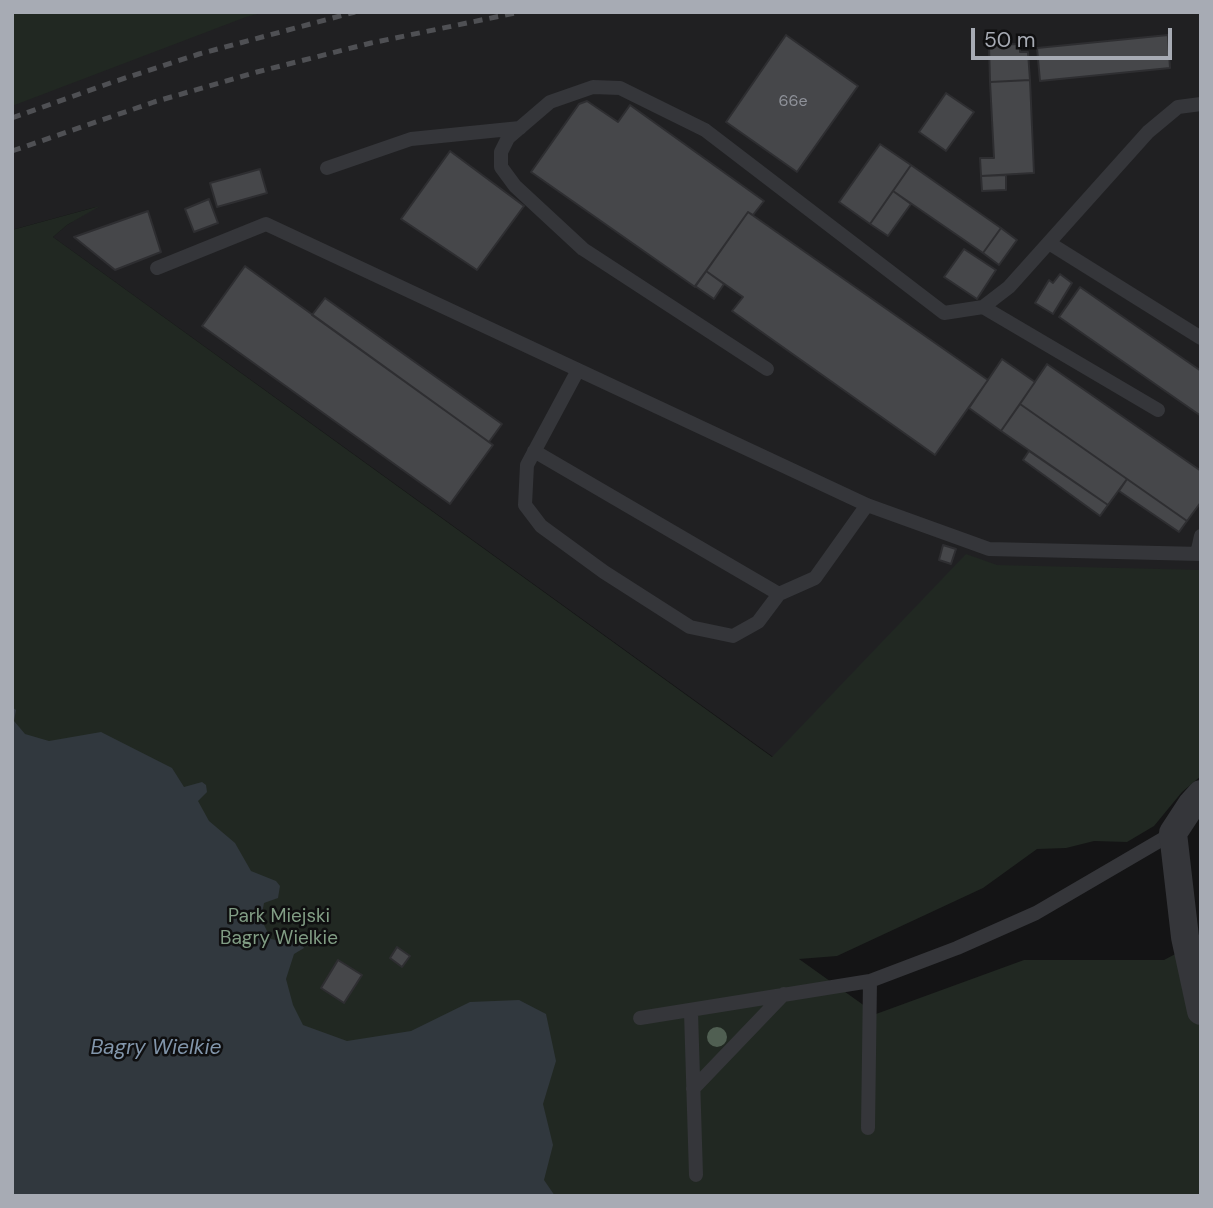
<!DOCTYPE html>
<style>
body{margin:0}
#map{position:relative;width:1213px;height:1208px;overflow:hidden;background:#141415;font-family:"DM Sans",sans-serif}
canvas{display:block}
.frame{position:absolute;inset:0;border:14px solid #a7abb4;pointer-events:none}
.scale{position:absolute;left:971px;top:28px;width:201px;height:32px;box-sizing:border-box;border:4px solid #a7abb4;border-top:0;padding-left:9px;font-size:21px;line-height:24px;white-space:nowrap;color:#a7abb4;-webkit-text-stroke:5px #0f0f10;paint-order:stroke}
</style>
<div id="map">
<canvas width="1213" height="1208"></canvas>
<div class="frame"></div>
<div class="scale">50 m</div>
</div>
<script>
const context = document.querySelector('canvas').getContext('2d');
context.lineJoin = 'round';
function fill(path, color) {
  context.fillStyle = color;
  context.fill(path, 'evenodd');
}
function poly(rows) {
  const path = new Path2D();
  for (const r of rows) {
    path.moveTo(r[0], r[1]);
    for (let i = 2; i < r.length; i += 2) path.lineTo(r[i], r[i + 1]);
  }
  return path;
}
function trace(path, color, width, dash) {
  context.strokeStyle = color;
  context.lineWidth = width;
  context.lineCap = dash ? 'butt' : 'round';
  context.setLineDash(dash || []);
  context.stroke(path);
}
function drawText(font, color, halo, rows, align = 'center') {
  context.font = font + ' "DM Sans",sans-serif';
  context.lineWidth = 5;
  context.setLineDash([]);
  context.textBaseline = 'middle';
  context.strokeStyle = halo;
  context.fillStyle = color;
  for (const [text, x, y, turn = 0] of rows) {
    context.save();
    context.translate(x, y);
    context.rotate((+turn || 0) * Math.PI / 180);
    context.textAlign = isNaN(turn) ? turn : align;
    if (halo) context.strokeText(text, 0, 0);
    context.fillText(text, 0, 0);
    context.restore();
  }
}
const built = poly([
 [12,12,1201,12,1201,570,776,759,53,237,67,225,96,207,12,230]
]);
const green = poly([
 [12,12,265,12,246,17,12,106],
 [100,206,67,225,53,237,772,757,966,554,997,565,1201,570,1201,776,1182,792,1154,826,1127,842,1094,841,1066,848,1037,849,983,888,837,956,799,959,876,1014,1024,960,1164,960,1200,941,1201,928,1201,1196,12,1196,12,230]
]);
const water = poly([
 [12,707,16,710,14,721,25,734,49,741,101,732,172,768,184,787,202,782,206,785,207,792,198,801,209,821,235,843,251,871,276,881,280,886,278,898,264,903,261,919,271,939,281,941,290,934,299,938,304,948,294,954,286,979,293,1005,303,1025,347,1041,411,1031,470,1002,519,1000,546,1014,556,1061,543,1104,553,1145,544,1180,555,1196,12,1196]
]);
const building = poly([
 [786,35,858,86,797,172,726,122,786,35],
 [1168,35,1170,68,1040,81,1037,48,1168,35],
 [1020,44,1020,52,1028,52,1030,80,990,82,989,45,1020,44],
 [1030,80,1034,173,981,176,980,158,994,158,990,82,1030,80],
 [946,93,974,112,946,151,919,132,946,93],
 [587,101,618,122,630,105,764,201,753,215,748,212,695,287,531,172,579,104,587,101],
 [880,144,911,165,870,224,839,202,880,144],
 [450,151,524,206,477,270,401,219,450,151],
 [911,165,1001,228,983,253,893,191,911,165],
 [260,169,267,193,217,207,210,183,260,169],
 [1006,175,1006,190,982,191,981,176,1006,175],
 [893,191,911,204,888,236,870,224,893,191],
 [209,199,218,223,194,232,185,209,209,199],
 [148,211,161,252,115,270,74,237,148,211],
 [748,212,988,380,935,455,732,311,743,297,706,271,748,212],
 [1001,228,1017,240,999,265,983,253,1001,228],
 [964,249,996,270,977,299,944,277,964,249],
 [245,266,493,445,450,504,202,326,245,266],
 [706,271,724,284,714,299,695,286,706,271],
 [1060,274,1072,283,1053,314,1035,303,1049,280,1053,283,1060,274],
 [1080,287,1201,371,1201,416,1059,317,1080,287],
 [325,298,502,424,489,442,312,315,325,298],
 [1002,359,1035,382,1001,431,969,408,1002,359],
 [1047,364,1201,471,1201,502,1187,521,1020,404,1047,364],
 [1020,404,1127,479,1108,505,1001,431,1020,404],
 [1029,451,1108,505,1100,516,1023,460,1029,451],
 [1127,479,1187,521,1179,532,1119,491,1127,479],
 [943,545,956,549,951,564,939,560,943,545],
 [397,947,410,956,402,967,390,958,397,947],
 [338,960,362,975,344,1003,321,988,338,960]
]);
const service = poly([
 [327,168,411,139,520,128],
 [1049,243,1201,338],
 [157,268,266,224,867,505,989,549,1201,554],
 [983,307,1158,410],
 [767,369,583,249,515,186,501,167,501,152,508,138,550,102,593,87,620,88,705,130,944,313,983,307,1009,287,1148,132,1178,107,1201,104],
 [578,370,527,465,525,505,541,526,604,572,690,627,733,636,758,622,779,594,815,578,867,505],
 [534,451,779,594],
 [1197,554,1201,536],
 [691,1012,696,1175],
 [640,1018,870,981,957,948,1036,913,1173,833],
 [693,1089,784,994],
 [868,1128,870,981]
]);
const minor = poly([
 [1201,794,1192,804,1173,833,1185,937,1201,1011]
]);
const rail = poly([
 [12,118,113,82,199,54,355,12],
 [12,151,154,102,257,72,371,43,520,12]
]);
const trees = [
 [717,1037]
];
const numberNames = [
 ["66e",793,102]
];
const parkNames = [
 ["Park Miejski",279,917],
 ["Bagry Wielkie",279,939]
];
const waterNames = [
 ["Bagry Wielkie",156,1048]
];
fill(built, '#202022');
fill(green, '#212822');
fill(water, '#31383e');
fill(building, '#46474a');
trace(building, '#2e2e31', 2);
trace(service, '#35363a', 14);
trace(minor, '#35363a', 28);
trace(rail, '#4f5054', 5, [9, 7]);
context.fillStyle = '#505f52';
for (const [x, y] of trees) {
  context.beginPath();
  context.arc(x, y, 10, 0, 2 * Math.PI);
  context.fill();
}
drawText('16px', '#8f929a', null, numberNames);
drawText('19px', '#819d84', '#0f0f10', parkNames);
drawText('italic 21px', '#8296ab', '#0f0f10', waterNames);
</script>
